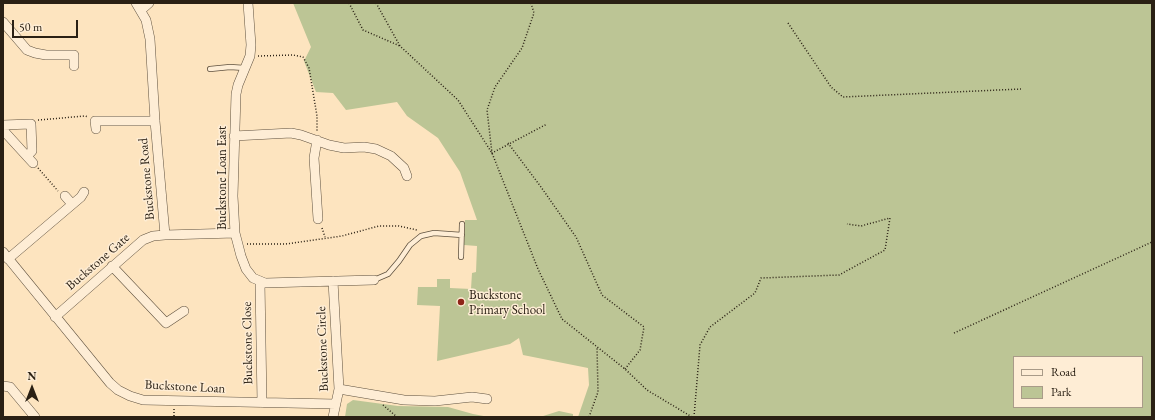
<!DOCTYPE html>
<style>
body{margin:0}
#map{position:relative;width:1155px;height:420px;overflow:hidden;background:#fde4bf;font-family:"EB Garamond",serif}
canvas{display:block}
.frame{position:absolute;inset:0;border:4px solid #2a2014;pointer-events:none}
.legend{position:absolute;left:1013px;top:356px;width:130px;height:52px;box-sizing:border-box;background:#feedd5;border:1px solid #a99b88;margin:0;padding:5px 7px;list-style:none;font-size:12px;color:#2a2014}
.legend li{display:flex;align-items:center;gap:8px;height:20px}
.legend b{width:20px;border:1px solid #a99b88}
.north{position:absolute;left:12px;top:368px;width:40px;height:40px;-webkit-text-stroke:3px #feedd5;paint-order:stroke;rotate:0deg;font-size:11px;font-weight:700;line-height:16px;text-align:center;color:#2a2014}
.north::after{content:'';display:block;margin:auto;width:14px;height:18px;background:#2a2014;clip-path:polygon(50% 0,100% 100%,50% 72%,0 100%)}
.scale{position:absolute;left:12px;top:20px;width:66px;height:18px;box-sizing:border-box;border:2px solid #2a2014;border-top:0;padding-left:5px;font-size:12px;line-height:14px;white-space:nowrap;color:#2a2014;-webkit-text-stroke:3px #feedd5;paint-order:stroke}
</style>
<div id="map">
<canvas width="1155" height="420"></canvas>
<div class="frame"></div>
<ul class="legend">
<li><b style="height:5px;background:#feedd5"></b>Road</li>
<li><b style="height:11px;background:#bcc595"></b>Park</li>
</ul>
<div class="north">N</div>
<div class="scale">50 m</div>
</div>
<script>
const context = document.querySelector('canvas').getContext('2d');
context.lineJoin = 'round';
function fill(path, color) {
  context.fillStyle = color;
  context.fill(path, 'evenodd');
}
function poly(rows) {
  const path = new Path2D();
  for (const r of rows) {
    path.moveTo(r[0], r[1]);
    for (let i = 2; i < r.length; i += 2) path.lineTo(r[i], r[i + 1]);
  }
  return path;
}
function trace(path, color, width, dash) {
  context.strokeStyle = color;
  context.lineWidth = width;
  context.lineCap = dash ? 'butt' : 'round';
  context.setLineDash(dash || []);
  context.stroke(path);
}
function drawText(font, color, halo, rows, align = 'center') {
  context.font = font + ' "EB Garamond",serif';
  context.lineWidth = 3;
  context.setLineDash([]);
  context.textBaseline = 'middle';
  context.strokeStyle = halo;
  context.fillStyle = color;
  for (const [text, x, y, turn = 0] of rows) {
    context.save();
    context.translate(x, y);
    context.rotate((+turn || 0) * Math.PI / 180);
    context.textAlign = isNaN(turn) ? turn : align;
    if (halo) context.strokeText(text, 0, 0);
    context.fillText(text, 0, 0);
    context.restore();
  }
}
const green = poly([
 [293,3,1152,3,1152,417,578,417,589,385,588,368,523,355,519,338,510,344,437,361,440,306,417,305,418,287,437,287,437,279,450,279,450,288,471,289,472,273,476,272,477,246,464,245,465,220,477,220,460,172,438,138,407,116,397,102,346,110,333,93,316,92,304,61,311,47],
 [1014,357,1142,357,1142,407,1014,407],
 [353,400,398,406,448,407,473,414,489,417,345,417,347,404],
 [559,411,573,414,573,417,540,417]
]);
const path = poly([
 [349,3,363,30,400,46],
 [376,3,400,46,458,100,492,153,538,269,562,319,625,369,647,390,692,417],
 [531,3,534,13,522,48,495,87,487,110,492,153,547,124],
 [788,23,831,87,843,97,1021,89],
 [258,56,293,55,303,57,309,68,317,116,317,132],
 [38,120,85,116,88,117],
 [508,143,541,187,576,237,602,295,644,327,640,350,625,369],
 [38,168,58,191],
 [322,228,325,237],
 [247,244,286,244,342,236,379,226,399,226,417,230],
 [954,333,1152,242],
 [383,405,397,417],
 [174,409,174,417],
 [589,417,598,392,597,347],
 [694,417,700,345,710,327,755,293,761,278,839,275,885,250,890,218,861,226,847,224]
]);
const service = poly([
 [210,69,230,67,245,68],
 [461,257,462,224],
 [374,280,388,274,399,261,410,245,421,236,434,233,462,235]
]);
const minor = poly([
 [136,3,146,20,150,39,155,121,165,235],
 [248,3,251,45,250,56,238,85,236,94,233,196,235,233,241,256,246,269,253,278,265,283,374,280],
 [141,10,149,3],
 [3,22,27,50,35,53,46,55,74,55,74,66],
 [3,125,31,124,32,151,27,156],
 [96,129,95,121,155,121],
 [3,130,33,163],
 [234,136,291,133,301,135,329,145,344,148,364,147,376,149,391,156,404,168,407,176],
 [317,140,314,158,318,219],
 [65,196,72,204],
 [3,252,110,383,118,390,130,396,143,400,336,404],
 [8,259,81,197,84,192],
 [112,266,166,323,184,311],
 [333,281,339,389,333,417],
 [260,282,262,403],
 [55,317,143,240,153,236,165,235,235,233],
 [3,386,10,387,35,417],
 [339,389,404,400,435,401,472,397,487,399]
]);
const markers = [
 [461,302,4,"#8f2418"]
];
const streetNames = [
 ["Buckstone Loan East",222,178,-90],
 ["Buckstone Road",147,179,-95],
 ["Buckstone Gate",98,262,-41],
 ["Buckstone Close",248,343,-91],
 ["Buckstone Circle",323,349,-92],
 ["Buckstone Loan",185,387,3]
];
const poiNames = [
 ["Buckstone",469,295],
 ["Primary School",469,310]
];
fill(green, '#bcc595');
trace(service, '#5f513f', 6);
trace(minor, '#5f513f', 10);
trace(path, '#2a2014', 1.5, [1, 2]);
trace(service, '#feedd5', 4.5);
trace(minor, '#feedd5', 9);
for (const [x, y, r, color] of markers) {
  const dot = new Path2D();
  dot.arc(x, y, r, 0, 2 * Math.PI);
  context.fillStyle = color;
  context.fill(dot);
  trace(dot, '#feedd5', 1.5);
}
drawText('13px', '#2a2014', '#feedd5', streetNames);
drawText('13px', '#2a2014', '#feedd5', poiNames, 'left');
</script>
